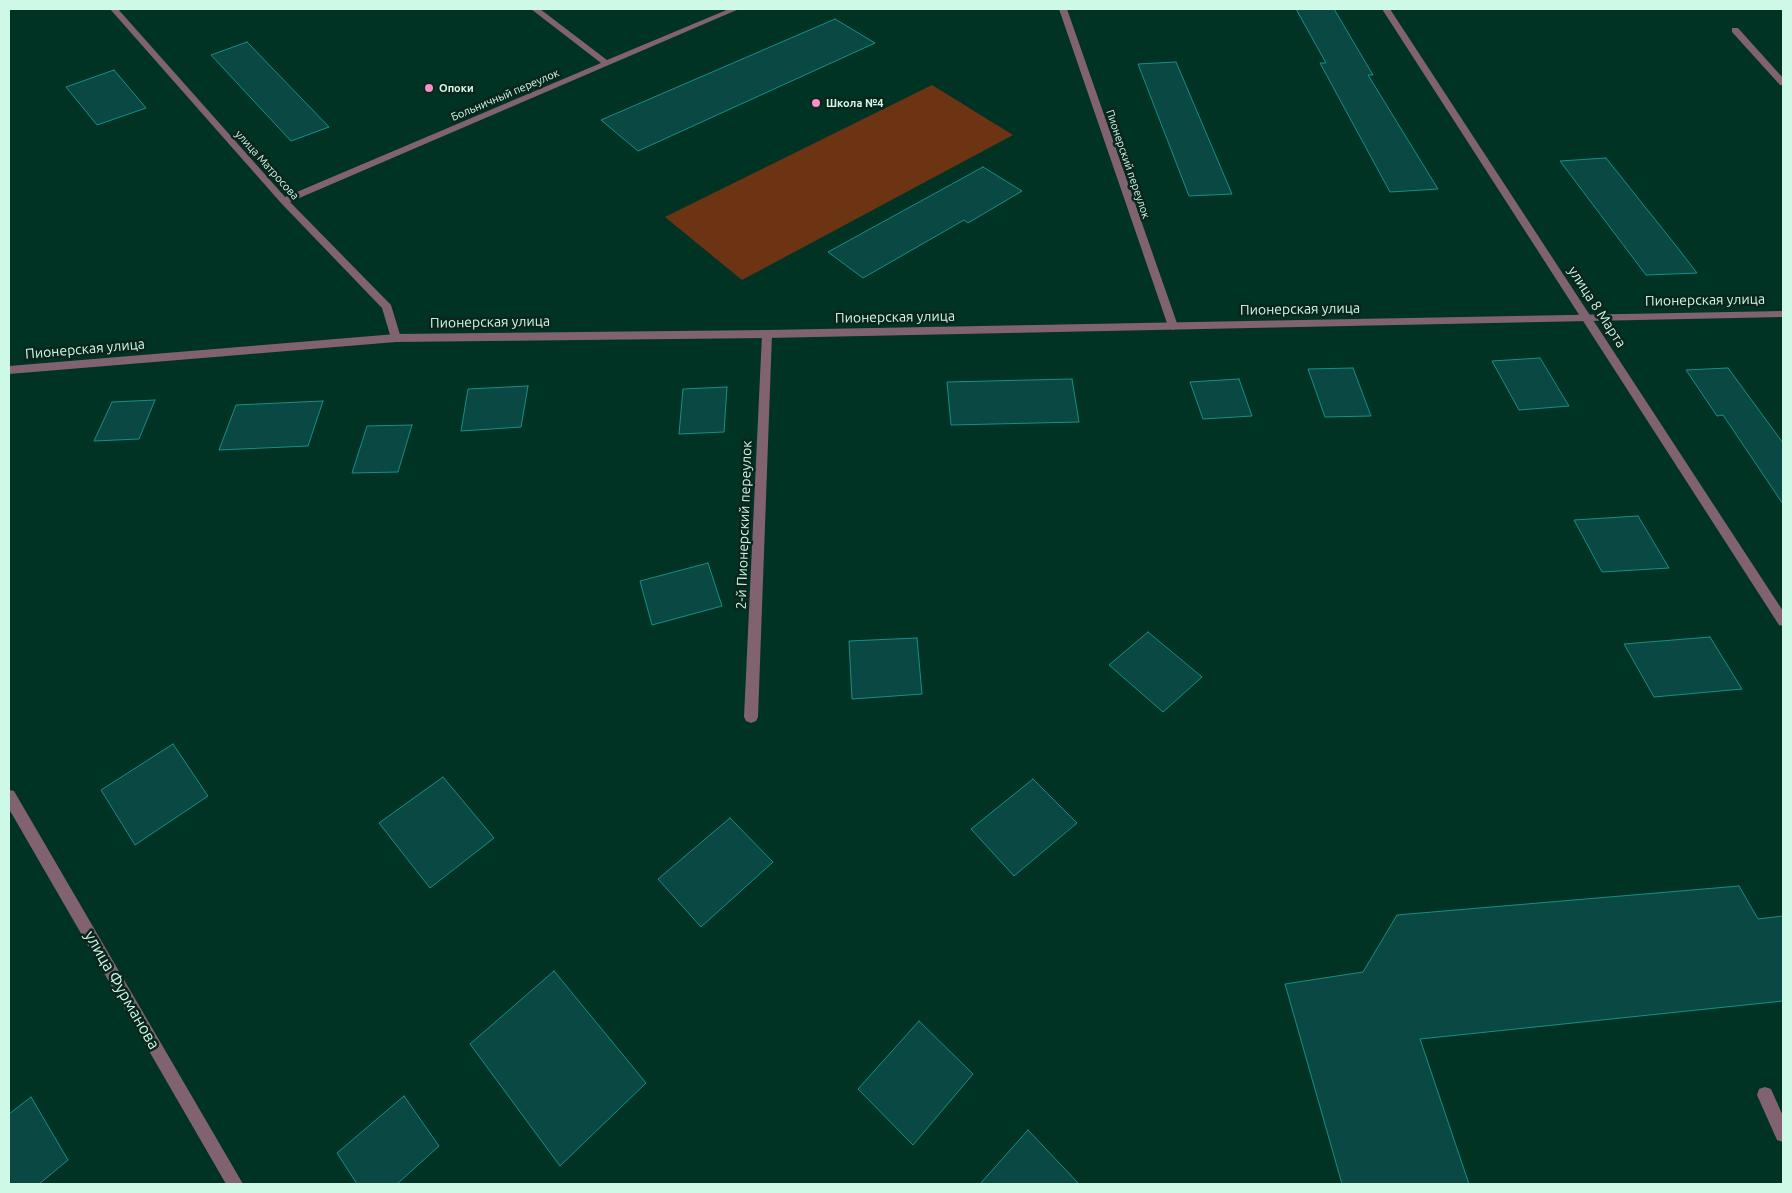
<!DOCTYPE html>
<meta charset="utf-8">
<style>
body{margin:0}
#map{position:relative;width:1792px;height:1193px;overflow:hidden;background:#003324;font-family:Ubuntu,sans-serif}
canvas{display:block}
.frame{position:absolute;inset:0;border:10px solid #cff9e7;pointer-events:none}
</style>
<div id="map">
<canvas width="1792" height="1193"></canvas>
<div class="frame"></div>
</div>
<script>
const context = document.querySelector('canvas').getContext('2d');
context.lineJoin = 'round';
function fill(path, color) {
  context.fillStyle = color;
  context.fill(path, 'evenodd');
}
function poly(rows) {
  const path = new Path2D();
  for (const r of rows) {
    path.moveTo(r[0], r[1]);
    for (let i = 2; i < r.length; i += 2) path.lineTo(r[i], r[i + 1]);
  }
  return path;
}
function trace(path, color, width, dash) {
  context.strokeStyle = color;
  context.lineWidth = width;
  context.lineCap = dash ? 'butt' : 'round';
  context.setLineDash(dash || []);
  context.stroke(path);
}
function drawText(font, color, halo, rows, align = 'center') {
  context.font = font + ' Ubuntu,sans-serif';
  context.lineWidth = 5;
  context.setLineDash([]);
  context.textBaseline = 'middle';
  context.strokeStyle = halo;
  context.fillStyle = color;
  for (const [text, x, y, turn = 0] of rows) {
    context.save();
    context.translate(x, y);
    context.rotate((+turn || 0) * Math.PI / 180);
    context.textAlign = isNaN(turn) ? turn : align;
    if (halo) context.strokeText(text, 0, 0);
    context.fillText(text, 0, 0);
    context.restore();
  }
}
const green = poly([
 [932,85,1013,135,742,280,665,217]
]);
const building = poly([
 [1296,9,1334,9,1373,75,1368,75,1438,189,1390,192,1320,63,1326,63,1296,9],
 [835,19,875,43,638,151,601,120,835,19],
 [247,42,329,127,291,141,211,55,247,42],
 [1176,62,1232,194,1189,196,1138,64,1176,62],
 [114,70,146,108,97,125,66,87,114,70],
 [1606,158,1677,247,1697,273,1646,275,1560,161,1606,158],
 [983,167,1022,191,968,223,964,220,863,278,828,252,983,167],
 [1540,358,1569,406,1519,410,1492,361,1540,358],
 [1353,368,1371,416,1325,417,1308,369,1353,368],
 [1728,368,1783,443,1783,504,1723,415,1717,416,1686,370,1728,368],
 [1072,379,1079,422,951,425,947,382,1072,379],
 [1239,379,1252,416,1203,419,1190,382,1239,379],
 [528,386,521,427,461,431,468,389,528,386],
 [727,387,724,432,679,434,683,389,727,387],
 [155,400,139,439,94,441,112,402,155,400],
 [323,401,308,446,219,450,236,405,323,401],
 [412,425,398,472,352,473,367,426,412,425],
 [1638,516,1669,568,1602,572,1574,520,1638,516],
 [708,563,722,606,652,625,640,581,708,563],
 [1148,632,1202,677,1163,712,1109,665,1148,632],
 [1710,637,1742,689,1654,697,1624,644,1710,637],
 [917,638,922,694,852,699,849,641,917,638],
 [173,744,208,796,135,845,101,790,173,744],
 [443,777,494,838,430,888,379,823,443,777],
 [1033,779,1077,823,1014,876,971,829,1033,779],
 [730,818,773,862,701,927,658,879,730,818],
 [1739,886,1758,919,1783,916,1783,1001,1420,1039,1469,1184,1342,1184,1285,984,1363,972,1397,915,1739,886],
 [554,971,646,1083,560,1166,470,1044,554,971],
 [919,1021,973,1074,913,1145,858,1089,919,1021],
 [404,1096,439,1146,397,1184,357,1184,337,1153,404,1096],
 [31,1097,68,1160,39,1184,9,1184,9,1114,31,1097],
 [1028,1130,1079,1184,980,1184,1028,1130]
]);
const service = poly([
 [1765,1087,1771,1089,1783,1116,1783,1142,1777,1140,1757,1095,1759,1089,1765,1087]
]);
const minor = poly([
 [110,9,118,9,285,197,601,63,531,9,540,9,607,60,729,9,739,9,290,202,391,305,401,338,396,342,391,338,382,308,281,203,110,9],
 [1059,9,1067,9,1178,326,1177,328,1173,330,1168,326,1059,9],
 [1382,9,1390,9,1783,611,1783,626,1779,625,1382,9],
 [1732,28,1738,28,1783,78,1783,85,1780,85,1732,32,1732,28],
 [767,330,772,334,758,717,756,721,751,723,746,721,744,717,762,334,767,330],
 [9,790,14,791,243,1184,226,1184,9,809,9,790]
]);
const tertiary = poly([
 [1783,311,1783,317,767,338,396,342,9,374,9,366,396,334,767,330,1783,311]
]);
const markers = [
 [429,88,5,"#f98fc9"],
 [816,103,5,"#f98fc9"]
];
const farPoinames = [
 ["Опоки",439,88],
 ["Школа №4",826,103]
];
const farStreetnames = [
 ["Больничный переулок",505,95,-23],
 ["Пионерский переулок",1128,164,71],
 ["улица Матросова",267,165,48]
];
const streetNames = [
 ["Пионерская улица",1705,300,-1],
 ["улица 8 Марта",1597,307,57],
 ["Пионерская улица",1300,309,-1],
 ["Пионерская улица",895,317,-1],
 ["Пионерская улица",490,322,-1],
 ["Пионерская улица",85,349,-5],
 ["2-й Пионерский переулок",744,525,-88]
];
const nearStreetnames = [
 ["улица Фурманова",122,990,60]
];
fill(green, '#6d3413');
fill(building, '#0a4843');
trace(building, '#169087', 1);
fill(service, '#806271');
fill(minor, '#806271');
fill(tertiary, '#806271');
for (const [x, y, r, color] of markers) {
  const dot = new Path2D();
  dot.arc(x, y, r, 0, 2 * Math.PI);
  context.fillStyle = color;
  context.fill(dot);
  trace(dot, '#0a261c', 2);
}
drawText('bold 11px', '#cff9e7', '#0a261c', farPoinames, 'left');
drawText('11px', '#cff9e7', '#0a261c', farStreetnames);
drawText('14px', '#cff9e7', '#0a261c', streetNames);
drawText('16px', '#cff9e7', '#0a261c', nearStreetnames);
</script>
